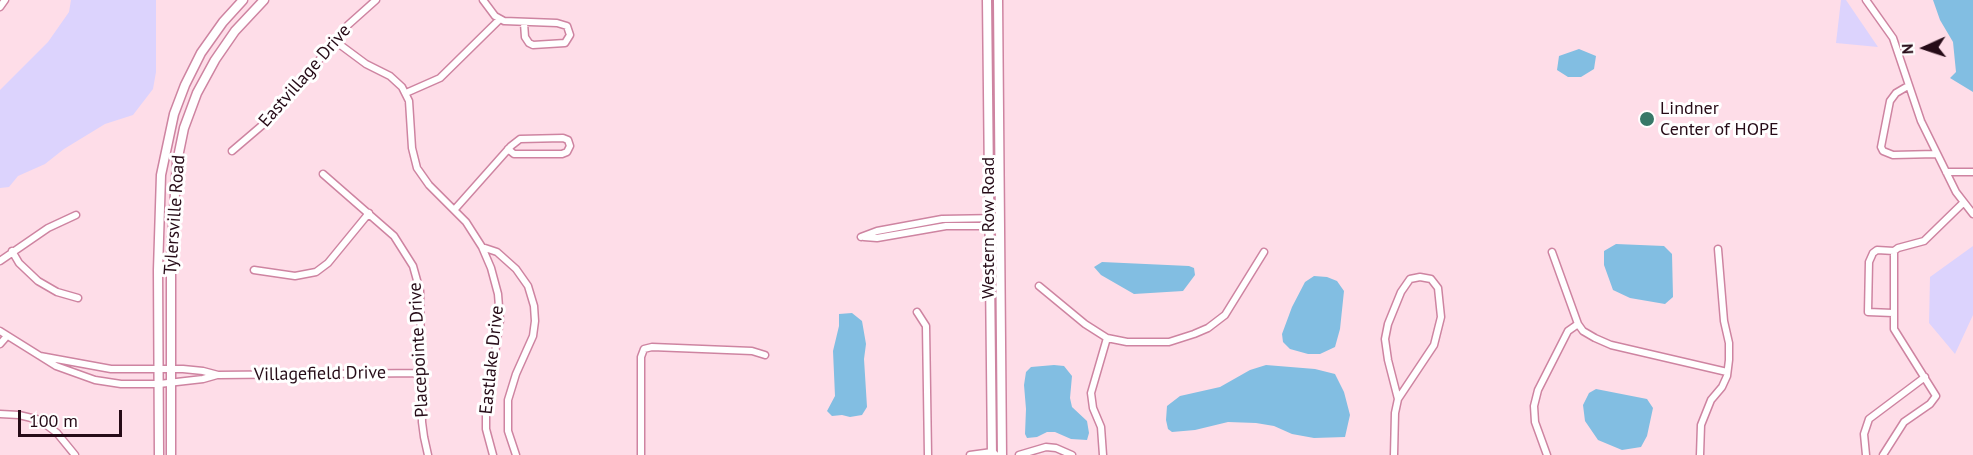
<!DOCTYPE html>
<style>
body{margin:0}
#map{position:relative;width:1973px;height:455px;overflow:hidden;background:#fedde8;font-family:"PT Sans",sans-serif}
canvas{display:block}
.north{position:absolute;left:1895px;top:18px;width:60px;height:60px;-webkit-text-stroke:4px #fff;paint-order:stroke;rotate:267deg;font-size:16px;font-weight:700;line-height:24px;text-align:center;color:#260b17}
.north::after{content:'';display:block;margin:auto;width:21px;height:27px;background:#260b17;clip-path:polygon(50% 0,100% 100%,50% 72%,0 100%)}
.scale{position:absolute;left:18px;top:410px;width:104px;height:27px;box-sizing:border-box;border:3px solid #260b17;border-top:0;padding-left:8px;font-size:18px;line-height:21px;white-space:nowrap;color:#260b17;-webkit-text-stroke:4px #fff;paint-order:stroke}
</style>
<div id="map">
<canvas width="1973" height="455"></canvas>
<div class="north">N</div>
<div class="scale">100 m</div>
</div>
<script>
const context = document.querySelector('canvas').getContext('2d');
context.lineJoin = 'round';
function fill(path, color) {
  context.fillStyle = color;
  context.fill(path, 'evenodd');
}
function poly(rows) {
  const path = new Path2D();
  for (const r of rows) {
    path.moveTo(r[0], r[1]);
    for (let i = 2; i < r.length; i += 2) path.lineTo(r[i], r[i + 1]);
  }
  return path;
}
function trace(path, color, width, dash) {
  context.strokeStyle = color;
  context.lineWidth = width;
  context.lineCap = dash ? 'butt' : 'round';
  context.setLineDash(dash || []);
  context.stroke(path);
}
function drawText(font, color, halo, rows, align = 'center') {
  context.font = font + ' "PT Sans",sans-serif';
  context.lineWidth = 6;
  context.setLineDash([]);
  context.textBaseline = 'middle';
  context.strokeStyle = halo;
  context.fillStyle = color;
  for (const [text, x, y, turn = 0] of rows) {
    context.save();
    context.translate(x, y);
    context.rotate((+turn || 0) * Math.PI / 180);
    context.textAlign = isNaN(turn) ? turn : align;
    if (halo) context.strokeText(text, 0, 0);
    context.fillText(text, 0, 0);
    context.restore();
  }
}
const green = poly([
 [71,0,156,0,156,72,153,89,133,115,105,124,64,149,45,164,18,176,9,187,0,188,0,90,48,42,69,12],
 [1841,0,1846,0,1878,47,1836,43],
 [1973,246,1973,315,1955,354,1929,323,1930,277]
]);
const water = poly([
 [1933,0,1973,0,1973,92,1950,78,1956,72,1953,42,1940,20],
 [1579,49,1596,56,1594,69,1581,77,1568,77,1557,70,1559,56],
 [1616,244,1664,246,1672,254,1673,297,1665,304,1630,298,1613,290,1604,265,1604,251],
 [1102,262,1189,266,1194,268,1195,275,1183,291,1134,294,1101,275,1094,267],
 [1314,276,1327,277,1337,281,1344,291,1340,329,1335,347,1320,354,1308,354,1290,349,1283,342,1282,334,1292,307,1305,282],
 [852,313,862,321,866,344,864,359,867,407,862,415,850,417,842,415,832,416,827,411,835,396,833,351,839,326,839,314],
 [1054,365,1064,366,1072,376,1070,398,1072,407,1087,421,1089,433,1087,440,1071,439,1055,432,1047,432,1037,437,1027,438,1025,434,1026,409,1024,385,1026,372,1031,367],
 [1266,365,1315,369,1335,374,1344,392,1350,415,1345,437,1314,438,1292,434,1274,426,1256,423,1228,422,1195,430,1172,432,1168,429,1166,420,1167,406,1180,396,1220,387,1250,370],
 [1596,389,1647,399,1653,408,1647,436,1641,447,1622,450,1598,440,1585,421,1583,405,1589,393]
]);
const street = poly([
 [483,0,495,16,504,21,557,23,567,26,570,35,565,43,533,45,529,43,525,37,524,23],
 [1866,0,1893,38,1921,121,1956,192,1973,214],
 [0,7,5,0],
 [335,41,366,64,390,76,402,87,409,101,412,148,417,168,429,185,466,222,482,247,491,268,498,294,500,320,486,413,486,429,493,455],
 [1908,86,1896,93,1890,101,1881,147,1883,151,1893,155,1936,154],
 [406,93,440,78,500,19],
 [232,151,273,116,348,25,376,0],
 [1946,172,1973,172],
 [323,174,394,236,413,266,420,291,422,422,424,437,428,455],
 [455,209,511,146,520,139,563,138,568,140,570,146,567,152,562,154,514,154,508,149],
 [861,237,877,231,942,219,1000,218],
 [864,237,877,238,946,226,1000,226],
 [482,247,497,252,516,269,528,286,534,306,535,321,533,336,516,374,508,400,508,431,516,455],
 [12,251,19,263,38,281,57,292,78,298],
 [1552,252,1578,324,1583,331,1595,338,1611,345,1727,372],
 [0,261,48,228,76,215],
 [254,270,295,276,316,272,328,263,369,213],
 [1039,286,1085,324,1107,338,1127,342,1169,342,1194,334,1208,328,1225,315,1264,252],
 [917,312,926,326,928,455],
 [1893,313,1868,312,1869,262,1873,253,1877,250,1894,251],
 [0,331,56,366,95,380,121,384,159,384,203,379,217,375],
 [0,344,7,336],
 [40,356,111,369,183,369,203,371,218,375,422,373],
 [0,414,19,415,40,420,57,433,75,455],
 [641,455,641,357,644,349,652,347,752,351,765,355],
 [970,455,992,452,995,454],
 [1019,455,1046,447,1056,448,1072,455],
 [1103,455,1101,427,1093,408,1091,393,1107,338],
 [1394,455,1395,413,1398,399,1434,345,1441,317,1438,288,1431,279,1420,277,1410,279,1401,292,1388,324,1385,339,1388,360,1398,399],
 [1547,455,1535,422,1534,406,1538,390,1568,331,1578,324],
 [1700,455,1701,425,1711,400,1722,387,1727,376,1729,360,1729,343,1724,321,1718,249],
 [1866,455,1864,434,1869,419,1925,377],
 [1883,455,1904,422,1930,404,1936,396,1894,329,1894,251,1898,248,1924,241,1963,203]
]);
const secondary = poly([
 [987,0,992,455],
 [998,0,1002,455],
 [159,455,158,270,161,175,174,114,185,85,201,53,223,22,243,0],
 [171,455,171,257,177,162,184,128,197,93,215,60,235,31,264,0]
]);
const markers = [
 [1647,119,8,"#377868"]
];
const streetNames = [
 ["Eastvillage Drive",305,76,-49],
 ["Tylersville Road",175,215,-86],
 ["Western Row Road",989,228,-90],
 ["Placepointe Drive",419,350,-93],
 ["Eastlake Drive",492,360,-84],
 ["Villagefield Drive",320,374,-1]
];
const poiNames = [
 ["Lindner",1660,109],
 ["Center of HOPE",1660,130]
];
fill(green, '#dcd3fd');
fill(water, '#82bee2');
trace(street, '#ce84a1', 9);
trace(secondary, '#ce84a1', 11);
trace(street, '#fff', 6);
trace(secondary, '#fff', 8);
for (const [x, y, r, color] of markers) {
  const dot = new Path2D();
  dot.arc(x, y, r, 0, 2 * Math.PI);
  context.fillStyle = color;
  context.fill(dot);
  trace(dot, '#fff', 2);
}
drawText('18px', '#260b17', '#fff', streetNames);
drawText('18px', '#260b17', '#fff', poiNames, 'left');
</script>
